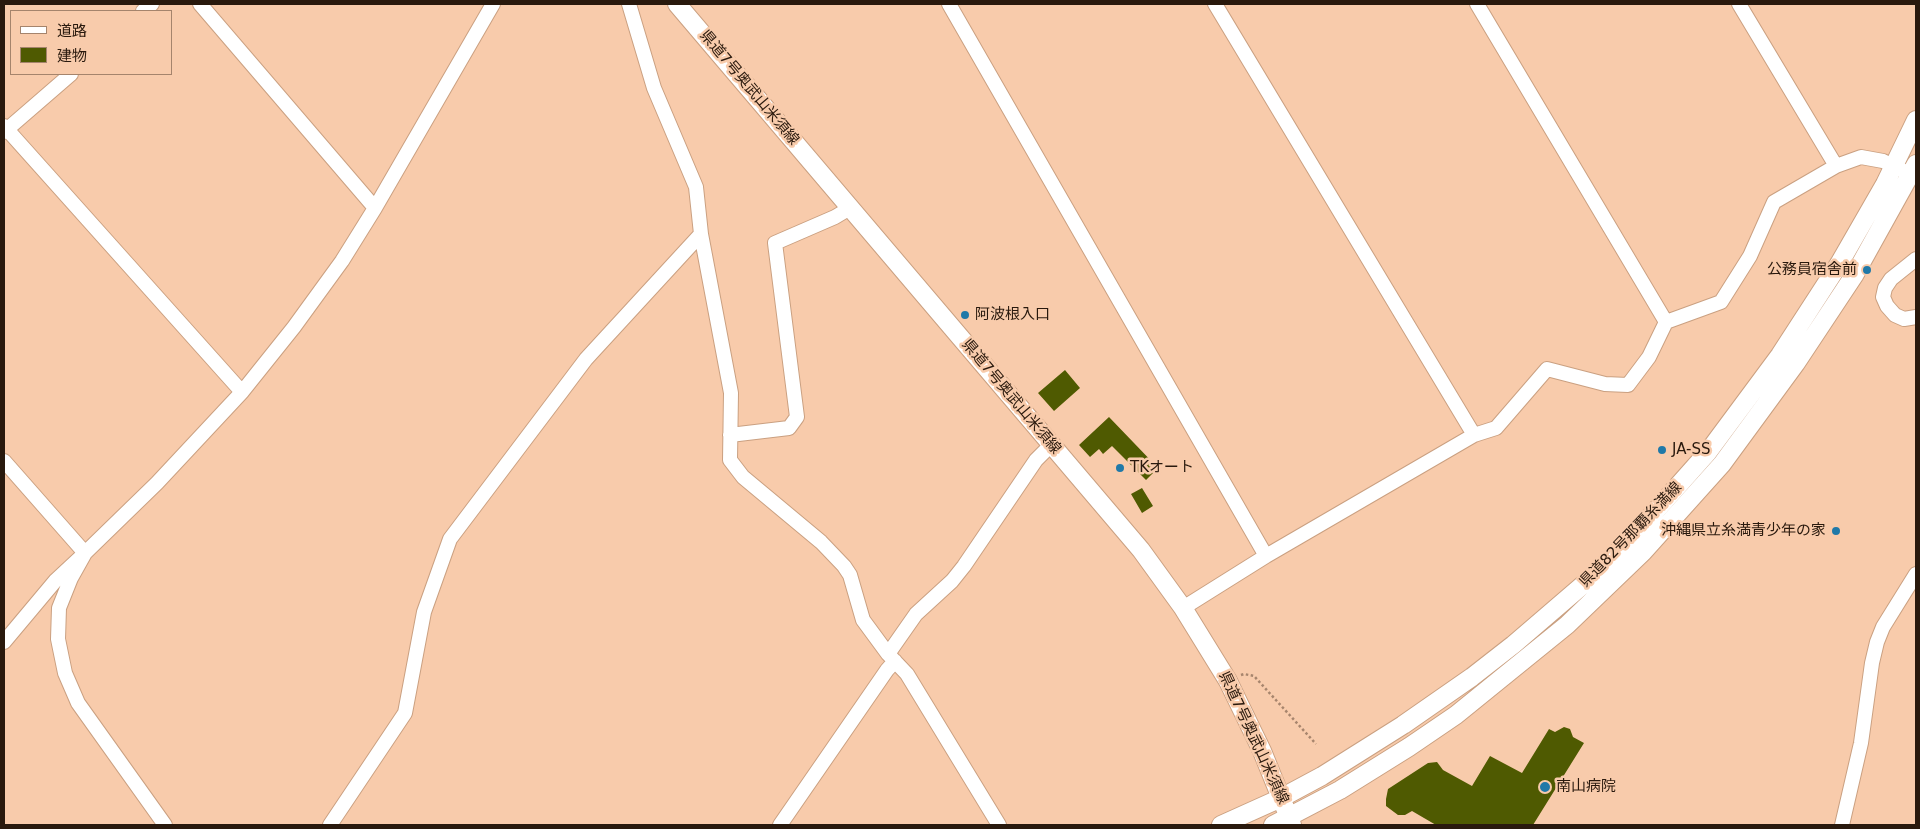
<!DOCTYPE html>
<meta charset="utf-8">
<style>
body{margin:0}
#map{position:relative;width:1920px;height:829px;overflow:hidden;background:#f8cbab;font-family:"DejaVu Sans","Noto Sans JP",sans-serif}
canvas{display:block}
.frame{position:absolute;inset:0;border:5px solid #29190d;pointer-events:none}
.legend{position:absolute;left:10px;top:10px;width:162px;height:65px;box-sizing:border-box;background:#f8cbab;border:1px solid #a5846c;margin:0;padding:6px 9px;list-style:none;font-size:15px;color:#29190d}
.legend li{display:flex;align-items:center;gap:10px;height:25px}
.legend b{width:25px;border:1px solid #a5846c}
</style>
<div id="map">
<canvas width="1920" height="829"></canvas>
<div class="frame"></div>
<ul class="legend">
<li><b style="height:6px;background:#fff"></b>道路</li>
<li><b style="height:14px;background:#4f5a01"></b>建物</li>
</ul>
</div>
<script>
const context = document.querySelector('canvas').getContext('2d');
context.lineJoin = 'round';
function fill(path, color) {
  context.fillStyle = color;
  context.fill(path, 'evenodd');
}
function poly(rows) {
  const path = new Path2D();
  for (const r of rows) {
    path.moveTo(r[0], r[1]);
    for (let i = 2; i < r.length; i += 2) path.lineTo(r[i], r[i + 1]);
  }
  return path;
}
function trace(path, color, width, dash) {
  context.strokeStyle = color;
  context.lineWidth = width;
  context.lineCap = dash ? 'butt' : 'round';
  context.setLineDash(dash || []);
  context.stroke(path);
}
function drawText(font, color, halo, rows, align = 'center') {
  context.font = font + ' "DejaVu Sans","Noto Sans JP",sans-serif';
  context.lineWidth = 5;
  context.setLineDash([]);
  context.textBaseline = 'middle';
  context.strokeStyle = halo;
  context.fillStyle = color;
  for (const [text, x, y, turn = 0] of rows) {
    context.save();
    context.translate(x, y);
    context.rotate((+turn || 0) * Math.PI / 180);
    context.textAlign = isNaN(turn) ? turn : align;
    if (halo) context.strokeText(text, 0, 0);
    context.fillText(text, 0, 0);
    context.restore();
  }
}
const building = poly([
 [1065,370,1080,388,1054,411,1038,393],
 [1109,417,1158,468,1146,480,1112,446,1103,454,1099,449,1090,457,1079,445],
 [1142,488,1153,506,1142,513,1131,494],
 [1564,727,1570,729,1573,737,1584,743,1533,825,1436,825,1412,811,1405,815,1398,815,1386,806,1386,799,1388,789,1428,763,1437,762,1443,770,1472,786,1490,756,1522,773,1549,729,1555,732]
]);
const path = poly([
 [1241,675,1244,674,1254,676,1316,744]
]);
const minor = poly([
 [200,4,375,208],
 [629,4,654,88,696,187,701,234,731,393,730,460,743,477,821,542,844,566,850,575,863,620,888,654,907,674,999,825],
 [949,4,1266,556],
 [1215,4,1474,435],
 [1477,4,1666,322],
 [1739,4,1836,166],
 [143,11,152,4],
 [4,126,242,392],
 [4,132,71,74],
 [1916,259,1891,279,1885,288,1883,297,1887,306,1895,315,1904,319,1916,317],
 [730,435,789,428,797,417,775,243,835,217,850,208],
 [4,461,85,553,56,580,4,642],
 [1183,608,1266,556,1474,435,1496,428,1547,369,1605,384,1628,385,1649,357,1666,322,1721,302,1750,256,1774,202,1836,166,1861,157,1883,161,1902,170],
 [888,654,916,614,952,581,964,566,1036,460,1051,445],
 [165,825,78,703,65,673,58,639,59,608,71,578,85,553,157,483,242,392,294,327,342,261,375,208,493,4],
 [330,825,405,713,424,612,450,539,586,359,701,234],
 [780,825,887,670,895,661],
 [1842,825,1861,743,1872,663,1877,642,1883,627,1916,574]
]);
const major = poly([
 [677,4,1141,550,1183,608,1228,681,1262,751,1292,825],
 [1221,825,1281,798,1322,776,1403,725,1472,677,1513,645,1591,578,1628,542,1708,452,1780,355,1839,264,1885,184,1916,120],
 [1273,825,1340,790,1409,747,1456,715,1567,625,1643,552,1722,464,1796,363,1855,274,1916,164]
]);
const markers = [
 [1867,270,5,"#2079a8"],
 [965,315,5,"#2079a8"],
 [1662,450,5,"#2079a8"],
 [1120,468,5,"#2079a8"],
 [1836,531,5,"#2079a8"],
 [1545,787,6,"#2079a8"]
];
const streetNames = [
 ["県道7号奥武山米須線",749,88,50],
 ["県道7号奥武山米須線",1011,397,50],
 ["県道82号那覇糸満線",1631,535,-46],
 ["県道7号奥武山米須線",1253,738,65]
];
const poiNames = [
 ["公務員宿舎前",1857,270,"right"],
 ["阿波根入口",975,315],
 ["JA-SS",1672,450],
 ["TKオート",1130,468],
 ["沖縄県立糸満青少年の家",1826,531,"right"],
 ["南山病院",1556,787]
];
fill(building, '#4f5a01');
trace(minor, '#caa081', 16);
trace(major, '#caa081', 20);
trace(path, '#a7856d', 2.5, [2.5, 2.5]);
trace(minor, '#fff', 14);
trace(major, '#fff', 18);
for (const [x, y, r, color] of markers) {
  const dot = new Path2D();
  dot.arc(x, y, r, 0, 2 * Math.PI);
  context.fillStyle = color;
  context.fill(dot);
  trace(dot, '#f8cbab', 2);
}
drawText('15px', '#29190d', '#f8cbab', streetNames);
drawText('15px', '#29190d', '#f8cbab', poiNames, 'left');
</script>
